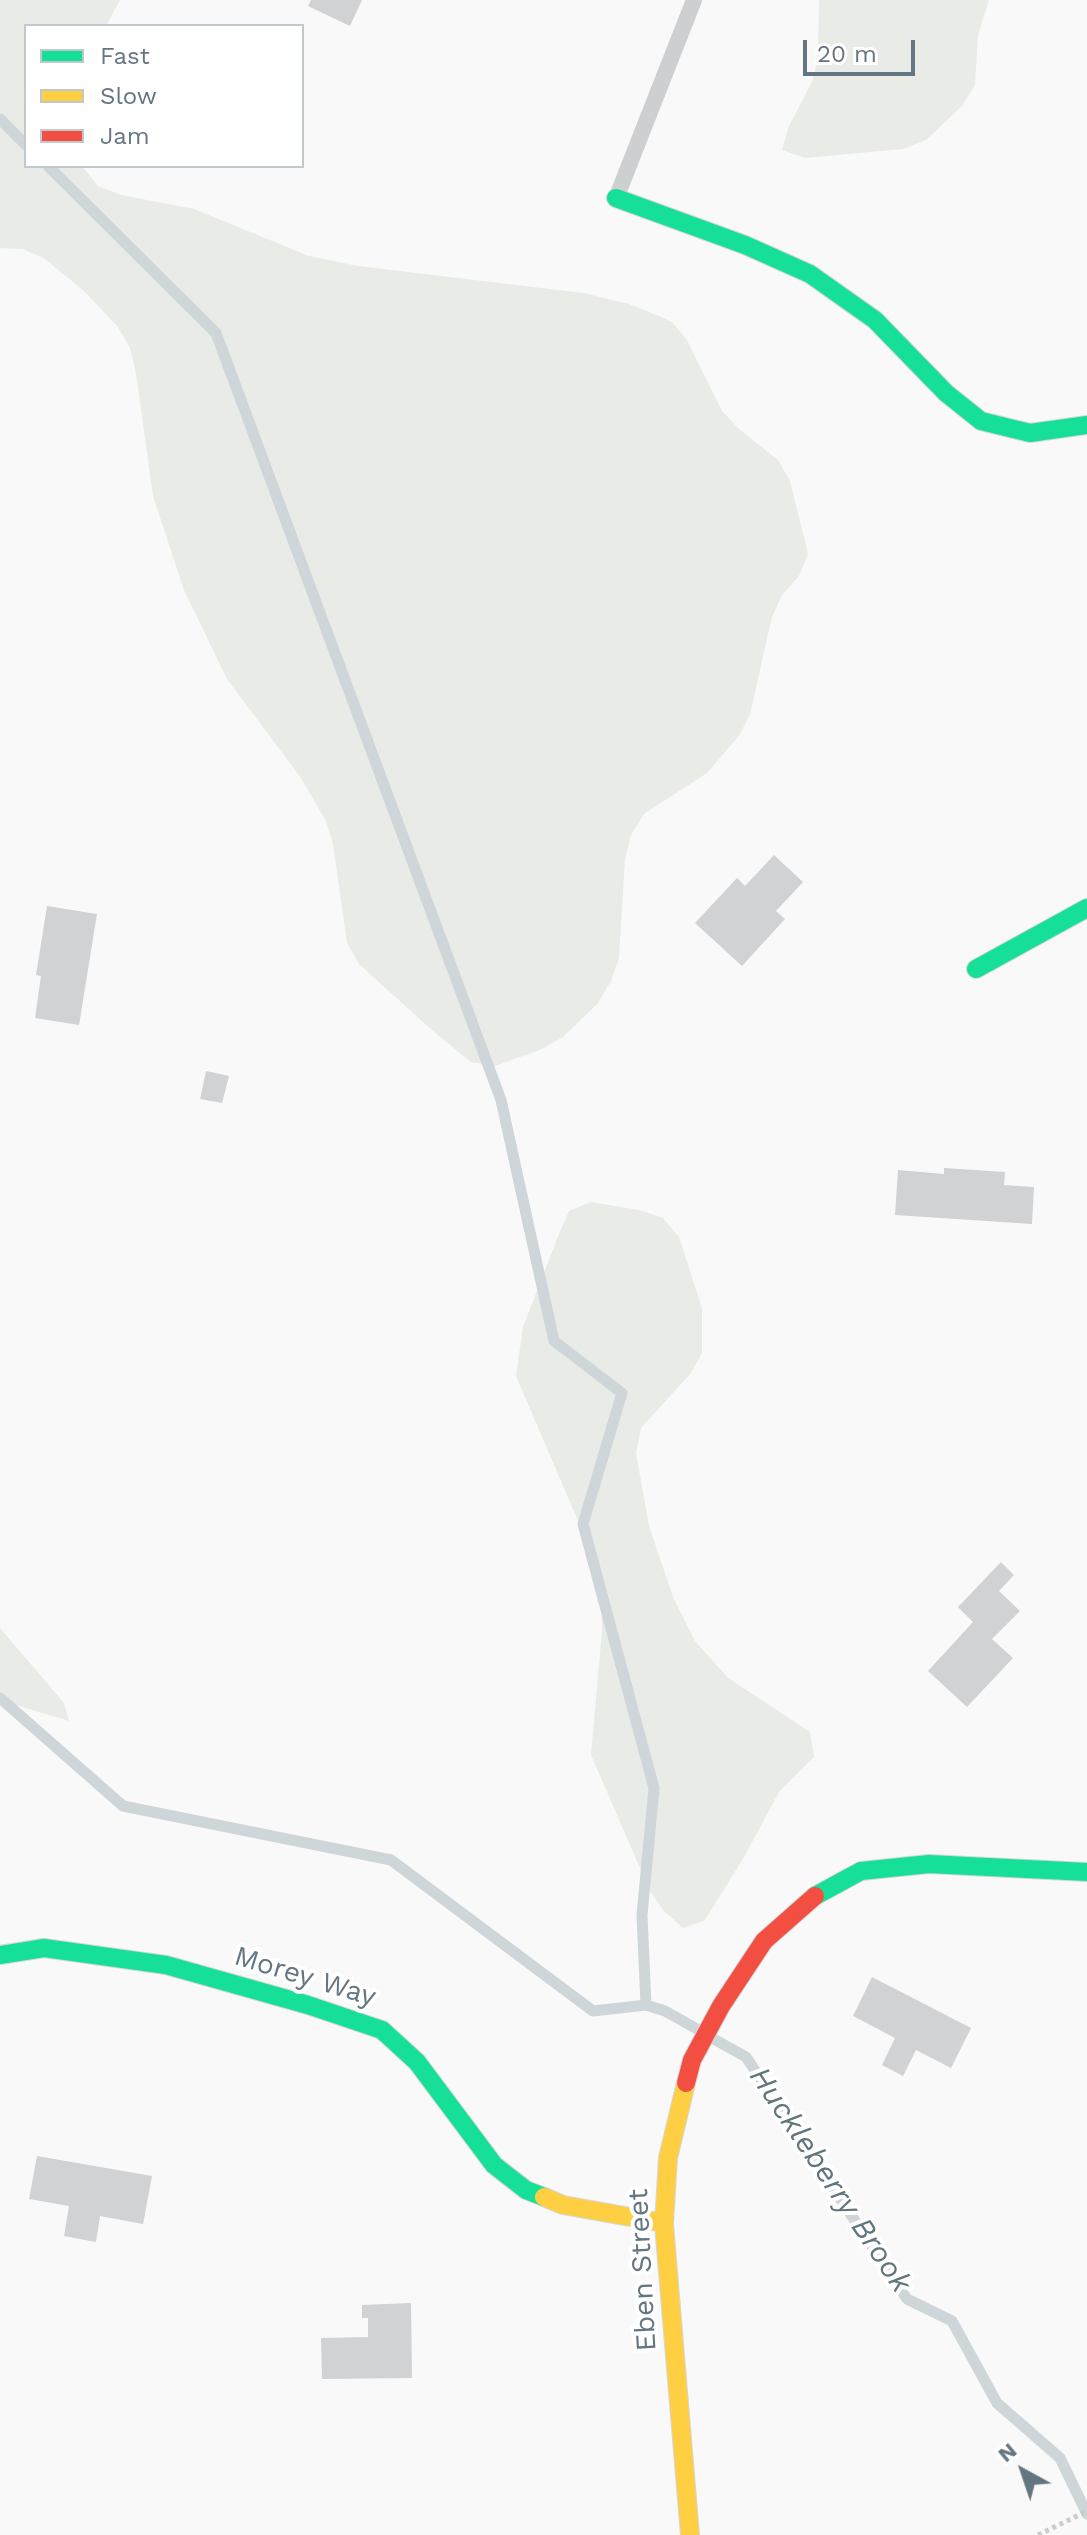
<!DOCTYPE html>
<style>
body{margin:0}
#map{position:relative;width:1087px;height:2535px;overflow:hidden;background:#f9f9f9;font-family:"Work Sans",sans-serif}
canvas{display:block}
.legend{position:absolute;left:24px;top:24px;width:280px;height:144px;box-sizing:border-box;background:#fff;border:2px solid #c1c8cd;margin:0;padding:10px 14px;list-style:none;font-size:24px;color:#657683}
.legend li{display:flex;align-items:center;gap:16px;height:40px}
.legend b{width:40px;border:2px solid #c1c8cd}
.north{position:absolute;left:983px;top:2431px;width:80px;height:80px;-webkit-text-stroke:6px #fff;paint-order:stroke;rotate:320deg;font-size:22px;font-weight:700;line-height:32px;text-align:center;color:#657683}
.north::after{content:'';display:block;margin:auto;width:28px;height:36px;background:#657683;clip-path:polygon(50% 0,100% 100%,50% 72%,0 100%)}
.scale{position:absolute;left:803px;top:40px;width:112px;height:36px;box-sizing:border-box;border:4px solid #657683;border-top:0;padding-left:10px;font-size:24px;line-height:28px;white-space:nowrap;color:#657683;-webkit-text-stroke:6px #fff;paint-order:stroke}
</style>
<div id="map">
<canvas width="1087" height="2535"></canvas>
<ul class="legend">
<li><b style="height:10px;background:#16e098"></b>Fast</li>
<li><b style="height:10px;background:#ffcf43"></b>Slow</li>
<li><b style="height:10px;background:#f24e42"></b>Jam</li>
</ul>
<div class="north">N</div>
<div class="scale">20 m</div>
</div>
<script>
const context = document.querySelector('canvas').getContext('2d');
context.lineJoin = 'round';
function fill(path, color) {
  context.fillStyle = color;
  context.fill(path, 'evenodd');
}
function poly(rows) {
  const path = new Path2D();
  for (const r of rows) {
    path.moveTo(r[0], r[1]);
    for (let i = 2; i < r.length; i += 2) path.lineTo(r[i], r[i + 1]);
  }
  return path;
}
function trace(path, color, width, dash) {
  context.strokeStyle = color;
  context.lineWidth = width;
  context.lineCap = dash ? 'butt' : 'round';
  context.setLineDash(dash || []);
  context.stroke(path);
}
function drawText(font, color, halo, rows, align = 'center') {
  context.font = font + ' "Work Sans",sans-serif';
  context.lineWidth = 8;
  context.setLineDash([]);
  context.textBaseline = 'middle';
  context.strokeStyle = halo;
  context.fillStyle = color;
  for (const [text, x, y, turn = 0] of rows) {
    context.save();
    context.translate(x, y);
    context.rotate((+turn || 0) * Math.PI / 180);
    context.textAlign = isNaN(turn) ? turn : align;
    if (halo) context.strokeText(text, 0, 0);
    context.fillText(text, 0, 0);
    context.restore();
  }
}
const green = poly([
 [0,0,120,0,106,26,26,26,26,166,82,166,98,186,121,195,194,209,309,256,358,266,583,293,629,304,659,316,672,322,687,340,722,411,739,429,778,460,790,481,808,554,799,576,782,595,772,617,750,714,739,736,707,773,644,814,631,835,625,859,619,958,611,981,598,1003,563,1037,542,1049,495,1066,471,1062,433,1031,359,964,347,943,333,844,326,821,301,778,227,679,184,590,153,496,136,373,130,348,118,327,84,291,45,259,23,249,0,248],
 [819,0,989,0,978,35,975,85,962,106,926,140,903,149,805,158,782,150,789,126,812,82,818,59],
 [591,1202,639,1210,663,1218,679,1237,702,1308,702,1353,691,1373,641,1428,636,1453,649,1526,673,1597,695,1641,728,1678,810,1732,814,1757,779,1792,744,1857,705,1920,683,1928,664,1911,650,1891,591,1755,602,1631,601,1582,594,1558,516,1376,523,1327,559,1234,569,1211],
 [0,1628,64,1703,69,1721,0,1700]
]);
const stream = poly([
 [0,119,26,145],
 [48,166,216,333,501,1100,554,1341,622,1393,583,1524,654,1788,642,1915,646,2005],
 [0,1698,123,1806,391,1860,593,2011,646,2005,665,2011,697,2029],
 [712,2038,746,2057,907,2299,952,2321,997,2403,1060,2458,1087,2514]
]);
const building = poly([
 [311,0,362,0,350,26,308,6],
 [774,855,803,882,776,911,785,919,742,966,695,923,737,878,745,886],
 [47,906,97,914,79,1025,35,1018,41,976,36,975],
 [206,1071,229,1076,222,1103,200,1099],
 [944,1168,1005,1172,1004,1185,1034,1187,1032,1224,895,1215,898,1170,944,1174],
 [1001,1562,1014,1575,999,1591,1020,1611,992,1639,1013,1658,967,1707,928,1671,973,1622,958,1607],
 [872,1977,971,2028,951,2068,916,2050,903,2076,882,2065,895,2038,853,2016],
 [37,2156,152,2176,143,2224,100,2216,96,2242,64,2236,69,2206,29,2199],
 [411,2303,412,2378,322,2379,321,2338,368,2337,368,2318,362,2318,362,2305]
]);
const path = poly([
 [1038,2535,1087,2511]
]);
const lane = poly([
 [617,196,694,0]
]);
const fast = poly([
 [616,198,745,245,810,274,875,320,946,393,981,421,1030,433,1087,425],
 [976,969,1087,908],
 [815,1896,861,1871,929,1864,1087,1872],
 [0,1955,44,1948,166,1965,308,2005,382,2030,417,2062,494,2165,526,2190,544,2197]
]);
const slow = poly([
 [686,2083,668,2158,664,2224,690,2535],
 [544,2197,563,2205,664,2223]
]);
const jam = poly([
 [686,2083,692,2060,721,2006,764,1941,815,1896]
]);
const streetNames = [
 ["Morey Way",305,1977,17],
 ["Eben Street",643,2270,-93]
];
const waterNames = [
 ["Huckleberry Brook",830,2180,56]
];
fill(green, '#e8ebe6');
trace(stream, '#ced6d9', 11);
fill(building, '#d0d2d3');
trace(fast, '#d5d6d7', 20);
trace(slow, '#d5d6d7', 20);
trace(jam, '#d5d6d7', 20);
trace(path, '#cbcccd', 5, [4, 4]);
trace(lane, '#cecfd0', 16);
trace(fast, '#16e098', 18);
trace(slow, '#ffcf43', 18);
trace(jam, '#f24e42', 18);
drawText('28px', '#657683', '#fff', streetNames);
drawText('italic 30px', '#60757c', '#fff', waterNames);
</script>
